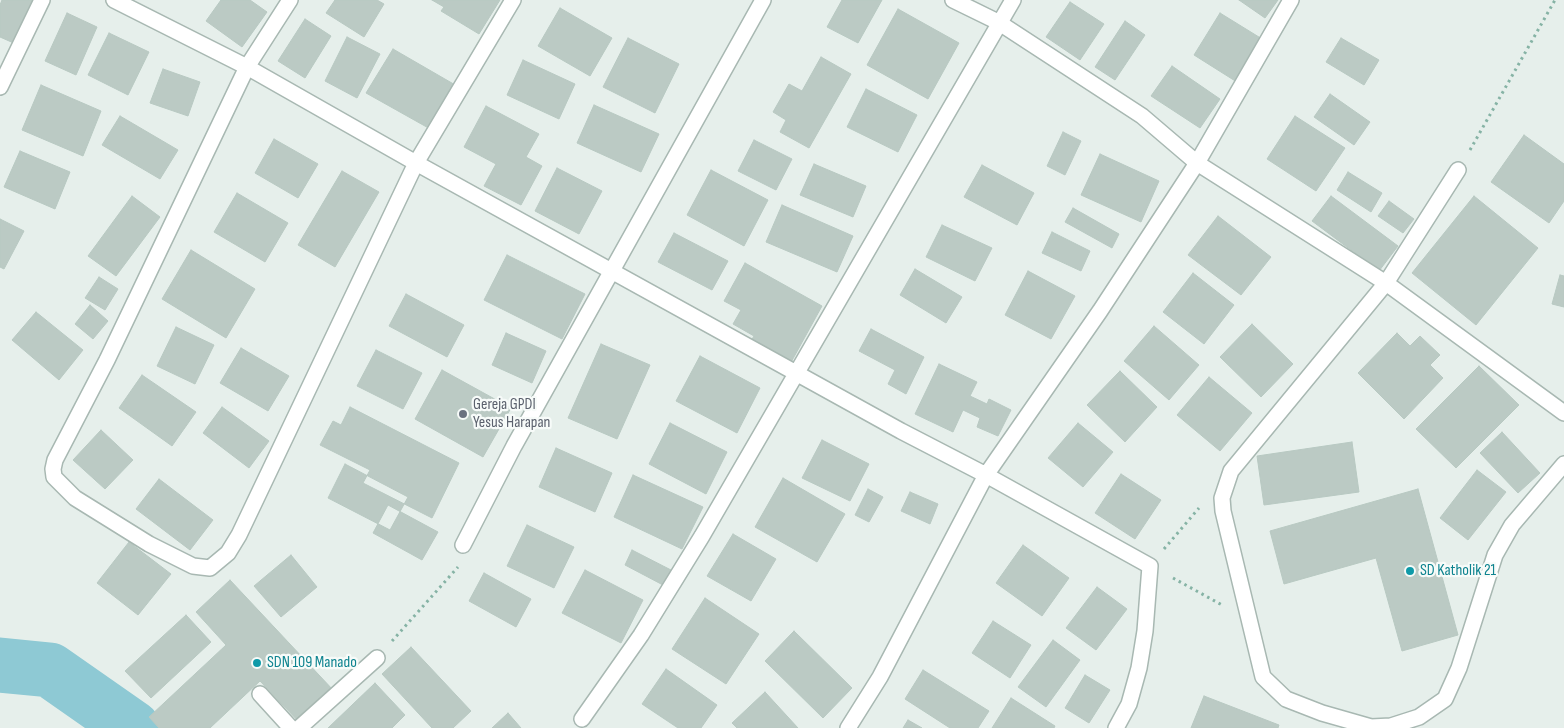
<!DOCTYPE html>
<style>
body{margin:0}
canvas{display:block;background:#e6efeb}
</style>
<canvas width="1564" height="728"></canvas>
<script>
const context = document.querySelector('canvas').getContext('2d');
context.lineJoin = 'round';
function poly(rows) {
  const path = new Path2D();
  for (const r of rows) {
    path.moveTo(r[0], r[1]);
    for (let i = 2; i < r.length; i += 2) path.lineTo(r[i], r[i + 1]);
  }
  return path;
}
function trace(path, color, width, dash) {
  context.strokeStyle = color;
  context.lineWidth = width;
  context.lineCap = dash ? 'butt' : 'round';
  context.setLineDash(dash || []);
  context.stroke(path);
}
function fill(path, color) {
  context.fillStyle = color;
  context.fill(path, 'evenodd');
}
function drawText(font, color, halo, rows, align = 'center') {
  context.font = font + ' "Sofia Sans Condensed",sans-serif';
  context.lineWidth = 4.5;
  context.setLineDash([]);
  context.textBaseline = 'middle';
  context.strokeStyle = halo;
  context.fillStyle = color;
  for (const [text, x, y, turn = 0] of rows) {
    context.save();
    context.translate(x, y);
    context.rotate((+turn || 0) * Math.PI / 180);
    context.textAlign = isNaN(turn) ? turn : align;
    if (halo) context.strokeText(text, 0, 0);
    context.fillText(text, 0, 0);
    context.restore();
  }
}
const river = poly([
 [0,665,50,670,133,728]
]);
const building = poly([
 [2,0,35,0,16,44,0,37,0,5,2,0],
 [221,0,250,0,267,12,242,47,206,21,221,0],
 [335,0,377,0,384,4,364,37,326,13,335,0],
 [432,0,500,0,479,34,441,11,444,7,432,0],
 [842,0,882,0,858,43,827,27,842,0],
 [1239,0,1278,0,1265,18,1239,0],
 [1070,2,1104,24,1080,60,1046,37,1070,2],
 [560,8,612,38,590,76,538,46,560,8],
 [898,9,959,43,928,99,867,65,898,9],
 [67,13,97,27,76,75,45,61,67,13],
 [1220,13,1267,42,1240,84,1194,55,1220,13],
 [305,19,331,36,305,78,278,61,305,19],
 [1125,21,1145,35,1115,80,1095,67,1125,21],
 [109,33,149,52,128,95,88,75,109,33],
 [347,37,380,54,357,98,325,81,347,37],
 [628,38,679,64,655,113,603,87,628,38],
 [1341,38,1379,60,1364,85,1326,62,1341,38],
 [393,49,457,86,432,130,366,93,393,49],
 [821,57,851,74,809,148,780,132,786,120,773,112,789,84,802,91,821,57],
 [523,60,575,84,559,119,507,95,523,60],
 [1172,66,1220,99,1200,128,1151,96,1172,66],
 [163,69,200,82,188,116,150,103,163,69],
 [41,85,101,111,83,156,22,130,41,85],
 [866,89,917,115,898,152,847,127,866,89],
 [1330,94,1370,122,1354,145,1314,117,1330,94],
 [594,105,659,134,641,172,577,143,594,105],
 [486,106,539,134,526,157,542,166,521,205,484,186,496,164,464,147,486,106],
 [120,116,178,150,160,179,102,145,120,116],
 [1295,116,1345,148,1316,191,1267,159,1295,116],
 [1063,132,1081,141,1065,175,1047,166,1063,132],
 [1524,135,1564,164,1564,201,1549,223,1491,182,1524,135],
 [274,139,318,164,298,198,255,173,274,139],
 [754,140,792,159,776,190,738,171,754,140],
 [20,151,70,172,55,209,4,187,20,151],
 [1100,154,1159,181,1141,222,1081,195,1100,154],
 [814,164,866,186,853,217,800,195,814,164],
 [982,165,1034,193,1017,225,964,197,982,165],
 [557,168,602,191,579,234,535,211,557,168],
 [711,170,768,200,744,246,687,215,711,170],
 [342,171,379,192,335,267,298,245,342,171],
 [1348,172,1382,193,1371,212,1337,190,1348,172],
 [237,193,288,223,265,262,214,232,237,193],
 [132,196,160,217,116,276,88,256,132,196],
 [1331,196,1398,246,1379,271,1312,221,1331,196],
 [1474,196,1538,248,1476,325,1412,273,1474,196],
 [1389,201,1414,219,1403,233,1378,216,1389,201],
 [782,205,853,236,837,272,766,242,782,205],
 [1073,208,1119,234,1112,248,1065,222,1073,208],
 [1218,216,1271,257,1241,295,1188,255,1218,216],
 [0,219,24,231,4,269,0,267,0,219],
 [942,225,992,248,975,281,926,257,942,225],
 [1052,232,1090,251,1081,271,1042,253,1052,232],
 [674,233,728,261,712,290,658,262,674,233],
 [191,250,255,289,226,338,162,299,191,250],
 [507,255,585,294,562,339,484,300,507,255],
 [745,263,822,306,789,366,749,344,754,336,733,324,741,310,724,301,745,263],
 [915,269,962,297,946,323,900,295,915,269],
 [1028,271,1075,296,1051,339,1005,315,1028,271],
 [1193,273,1234,305,1204,344,1163,312,1193,273],
 [1560,275,1564,276,1564,307,1552,304,1560,275],
 [99,277,118,289,105,310,85,298,99,277],
 [406,294,464,325,447,357,389,326,406,294],
 [90,305,108,321,93,339,75,324,90,305],
 [36,312,83,350,59,380,12,340,36,312],
 [1252,324,1293,364,1261,397,1220,357,1252,324],
 [1154,326,1199,365,1169,400,1124,361,1154,326],
 [176,327,214,345,195,384,157,366,176,327],
 [871,329,924,357,906,394,888,384,895,370,859,351,871,329],
 [506,333,546,351,532,383,492,365,506,333],
 [1397,333,1410,346,1420,336,1440,355,1430,365,1443,378,1404,419,1358,373,1397,333],
 [601,344,650,365,617,439,568,418,601,344],
 [241,348,289,376,268,411,220,383,241,348],
 [376,350,422,373,403,409,357,386,376,350],
 [700,356,760,388,737,433,676,401,700,356],
 [939,364,977,382,970,396,987,404,989,399,1011,410,998,436,977,427,980,418,963,410,953,432,915,414,939,364],
 [1479,366,1519,405,1456,468,1416,429,1479,366],
 [442,370,511,408,483,457,415,419,442,370],
 [1120,371,1157,407,1125,442,1087,405,1120,371],
 [142,375,196,412,172,446,119,408,142,375],
 [1209,377,1252,413,1220,451,1177,415,1209,377],
 [222,407,269,441,249,468,203,433,222,407],
 [350,407,459,463,432,518,363,483,370,470,320,445,333,421,341,425,350,407],
 [670,423,727,452,706,494,649,464,670,423],
 [1078,423,1113,452,1083,487,1048,458,1078,423],
 [101,430,133,460,105,489,73,460,101,430],
 [1502,432,1540,473,1518,493,1480,453,1502,432],
 [822,440,869,464,850,501,802,478,822,440],
 [1352,442,1359,492,1264,505,1257,456,1352,442],
 [556,448,612,473,595,512,539,487,556,448],
 [345,464,408,497,390,530,328,498,345,464],
 [1477,470,1506,492,1468,540,1440,518,1477,470],
 [1121,474,1161,500,1135,539,1095,513,1121,474],
 [633,475,703,507,682,549,614,517,633,475],
 [783,478,845,514,817,562,755,527,783,478],
 [159,479,213,520,190,550,136,509,159,479],
 [868,489,883,497,869,522,855,515,868,489],
 [1418,489,1458,635,1402,651,1376,558,1284,584,1270,531,1418,489],
 [910,492,938,504,930,524,901,511,910,492],
 [388,505,438,532,422,560,373,533,388,505],
 [527,525,574,547,554,588,507,566,527,525],
 [733,534,776,559,751,601,707,576,733,534],
 [129,542,171,574,138,615,97,583,129,542],
 [1023,545,1069,578,1042,616,996,583,1023,545],
 [632,550,671,570,663,585,625,565,632,550],
 [291,555,317,587,281,617,254,586,291,555],
 [585,570,643,600,621,643,562,613,585,570],
 [484,573,531,599,516,627,469,601,484,573],
 [230,580,334,691,300,723,260,681,210,728,159,728,149,717,226,645,196,612,230,580],
 [1097,587,1127,609,1096,650,1066,628,1097,587],
 [705,598,759,634,726,684,672,649,705,598],
 [186,615,211,642,151,698,125,671,186,615],
 [993,621,1031,645,1010,678,972,653,993,621],
 [794,631,852,688,823,718,765,661,794,631],
 [1053,640,1080,660,1046,707,1018,687,1053,640],
 [411,647,471,711,453,728,432,728,382,674,411,647],
 [666,669,717,705,701,728,678,728,642,704,666,669],
 [923,670,989,711,978,728,950,728,905,699,923,670],
 [1085,675,1110,690,1089,723,1065,708,1085,675],
 [375,683,405,715,392,728,328,728,375,683],
 [765,692,798,728,737,728,732,723,765,692],
 [1204,696,1279,725,1278,728,1191,728,1204,696],
 [1011,698,1055,726,1054,728,992,728,1011,698],
 [508,713,521,728,492,728,508,713],
 [908,720,922,728,903,728,908,720]
]);
const path = poly([
 [1470,150,1555,0],
 [1164,549,1199,508],
 [1173,578,1222,605],
 [392,641,458,567]
]);
const lane = poly([
 [260,694,291,728]
]);
const street = poly([
 [114,0,247,67,416,163,901,431,986,475,1100,311,1197,163,1386,283,1564,413],
 [290,0,247,67,107,360,55,460,53,469,54,477,75,498,149,544,193,566,210,568,228,553,239,535,416,163,513,0],
 [953,0,998,22,1142,116,1197,163,1291,0],
 [0,87,42,0],
 [1458,170,1386,283,1231,471,1222,498,1223,511,1263,677,1286,699,1322,713,1371,727,1391,726,1419,717,1445,699,1459,668,1495,555,1512,525,1564,464],
 [463,545,514,446,763,0],
 [582,719,641,635,702,536,1013,0],
 [299,728,377,658],
 [848,728,880,677,986,475,1150,566,1145,631,1139,668,1129,704,1116,728]
]);
const markers = [
 [463,414,5,"#6b7280"],
 [1410,571,5,"#0f9aa8"],
 [257,663,5,"#0f9aa8"]
];
const worshipNames = [
 ["Gereja GPDI",473,405],
 ["Yesus Harapan",473,423]
];
const cultureNames = [
 ["SD Katholik 21",1420,571],
 ["SDN 109 Manado",267,663]
];
trace(river, '#8ec9d4', 55);
fill(building, '#bbcac4');
trace(building, '#b8c9c2', 1);
trace(lane, '#a8b8b2', 18);
trace(street, '#a8b8b2', 18);
trace(path, '#86b3a5', 3, [2.5, 4]);
trace(lane, '#fff', 15);
trace(street, '#fff', 15);
for (const [x, y, r, color] of markers) {
  const dot = new Path2D();
  dot.arc(x, y, r, 0, 2 * Math.PI);
  context.fillStyle = color;
  context.fill(dot);
  trace(dot, '#f7fbf9', 2);
}
drawText('16px', '#5b616d', '#f7fbf9', worshipNames, 'left');
drawText('16px', '#0d838f', '#f7fbf9', cultureNames, 'left');
</script>
